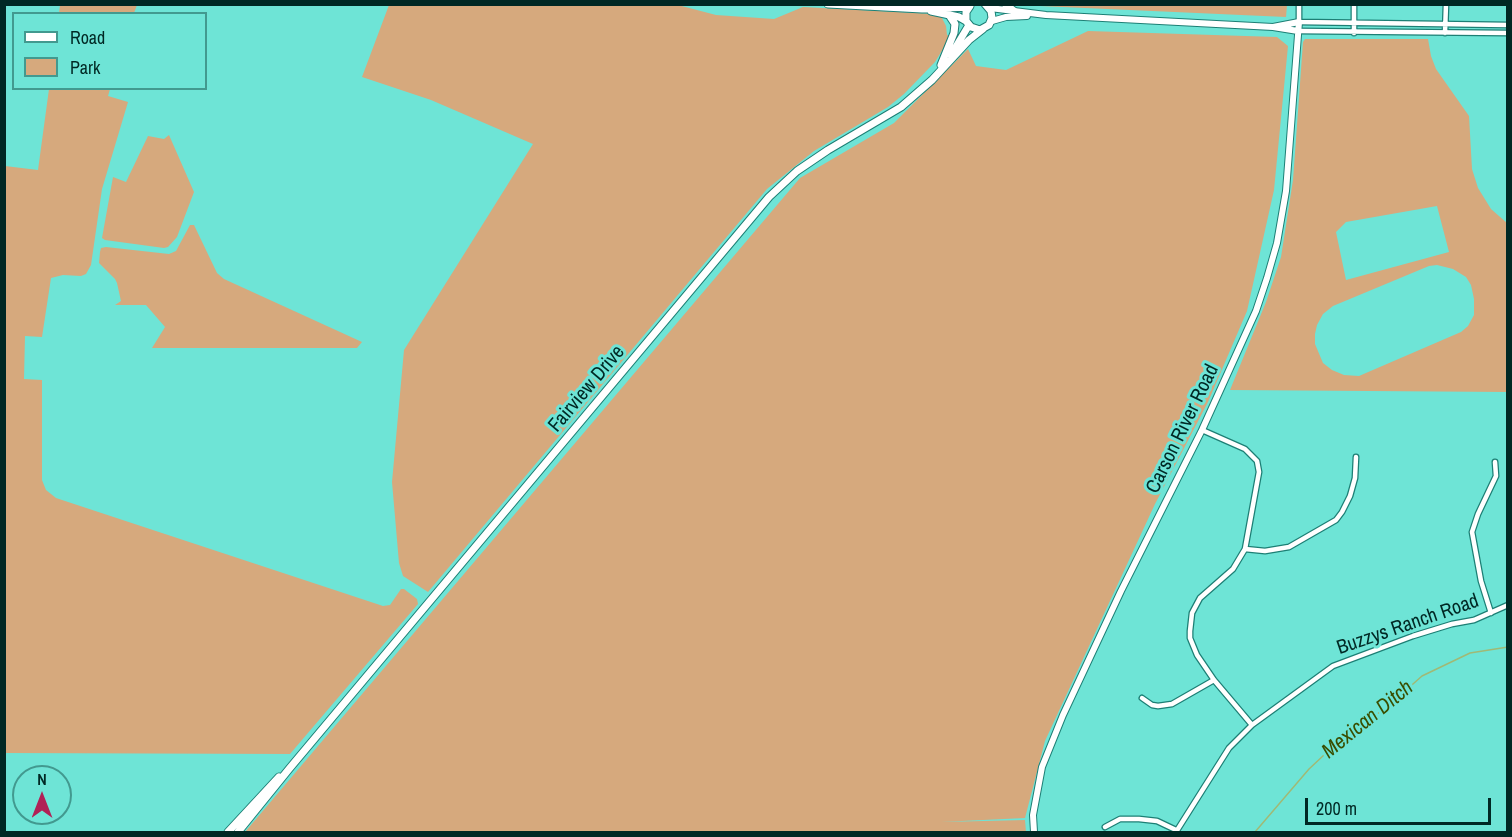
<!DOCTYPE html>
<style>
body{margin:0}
#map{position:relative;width:1512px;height:837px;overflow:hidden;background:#6ee4d6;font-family:"Archivo Narrow",sans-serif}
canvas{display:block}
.frame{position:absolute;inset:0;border:6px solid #002824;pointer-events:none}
.legend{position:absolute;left:12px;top:12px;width:195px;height:78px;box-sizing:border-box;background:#6ee4d6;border:2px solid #42998f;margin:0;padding:8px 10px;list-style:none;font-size:18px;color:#002824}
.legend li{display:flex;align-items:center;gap:12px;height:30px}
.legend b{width:30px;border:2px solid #42998f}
.north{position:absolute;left:12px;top:765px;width:60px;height:60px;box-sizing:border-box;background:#6ee4d6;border:2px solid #42998f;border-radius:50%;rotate:0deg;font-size:16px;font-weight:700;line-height:24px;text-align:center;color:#002824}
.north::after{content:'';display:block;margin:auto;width:21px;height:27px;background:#b02156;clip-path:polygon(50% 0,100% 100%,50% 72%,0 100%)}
.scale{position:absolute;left:1305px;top:798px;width:186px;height:27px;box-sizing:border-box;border:3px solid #002824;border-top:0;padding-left:8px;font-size:18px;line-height:21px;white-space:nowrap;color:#002824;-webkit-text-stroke:4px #6ee4d6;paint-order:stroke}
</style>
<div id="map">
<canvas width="1512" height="837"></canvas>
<div class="frame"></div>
<ul class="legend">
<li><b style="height:8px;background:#fff"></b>Road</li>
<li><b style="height:16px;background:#d6a97d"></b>Park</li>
</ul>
<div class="north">N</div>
<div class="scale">200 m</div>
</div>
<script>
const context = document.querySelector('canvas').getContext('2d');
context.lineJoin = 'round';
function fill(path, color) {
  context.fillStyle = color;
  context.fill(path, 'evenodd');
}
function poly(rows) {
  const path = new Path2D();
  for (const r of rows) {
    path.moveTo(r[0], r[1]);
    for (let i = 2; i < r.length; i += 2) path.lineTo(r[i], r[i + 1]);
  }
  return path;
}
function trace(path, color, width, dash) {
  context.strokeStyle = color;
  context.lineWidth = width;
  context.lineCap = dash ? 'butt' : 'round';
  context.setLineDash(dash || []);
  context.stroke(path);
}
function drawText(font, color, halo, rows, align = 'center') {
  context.font = font + ' "Archivo Narrow",sans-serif';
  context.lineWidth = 6;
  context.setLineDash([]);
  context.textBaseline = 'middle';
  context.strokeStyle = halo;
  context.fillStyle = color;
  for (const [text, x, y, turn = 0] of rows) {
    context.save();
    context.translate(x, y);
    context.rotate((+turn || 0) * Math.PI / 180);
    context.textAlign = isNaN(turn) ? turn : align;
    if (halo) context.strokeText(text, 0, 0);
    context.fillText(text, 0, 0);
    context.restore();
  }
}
const green = poly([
 [674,4,716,15,774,19,803,7,934,14,942,18,946,26,947,35,951,36,935,62,904,94,888,107,814,151,767,189,428,592,403,576,399,563,392,482,404,350,533,144,431,100,362,77,389,5],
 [60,5,60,4,137,5,134,13,59,13],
 [1018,5,1287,5,1286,17],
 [1088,31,1277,37,1288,46,1274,190,1247,311,1208,402,1155,504,1045,741,1025,818,941,822,1025,820,1026,832,245,832,800,178,894,123,968,49,976,66,1006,70],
 [1305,39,1428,39,1431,56,1436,69,1469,116,1472,169,1478,188,1491,209,1507,223,1507,392,1230,390,1266,302,1281,257,1293,180,1303,42],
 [1437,206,1449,252,1346,280,1336,232,1346,222],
 [1437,265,1453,269,1466,277,1471,285,1474,299,1474,315,1468,326,1461,332,1359,376,1344,375,1332,370,1323,363,1315,344,1315,334,1317,325,1323,314,1333,306,1429,266],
 [49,89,110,89,108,96,128,102,102,189,91,265,86,274,81,276,63,275,51,278,42,337,25,336,24,379,42,380,42,480,46,490,56,498,383,606,390,605,401,589,404,589,417,599,418,604,290,754,5,753,5,166,38,170],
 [169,135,194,192,177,237,168,247,164,248,105,240,102,238,113,177,126,182,148,136,164,139],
 [190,225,194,225,217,273,224,279,362,342,357,348,152,348,165,327,146,305,115,305,121,301,117,283,115,279,99,263,100,252,101,248,106,247,169,254,176,251]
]);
const stream = poly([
 [1255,832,1309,769,1339,741,1387,707,1422,676,1470,653,1508,647]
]);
const minor = poly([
 [1299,4,1299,22,1508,25],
 [1298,31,1508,33],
 [1354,33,1354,4],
 [1445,33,1446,4],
 [1202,430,1245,449,1257,461,1259,472,1245,549,1233,569,1200,598,1192,613,1190,631,1190,638,1197,655,1214,680,1252,725],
 [1245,549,1265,551,1289,547,1336,520,1342,512,1350,496,1355,478,1356,457],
 [1491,613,1481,581,1472,532,1478,514,1496,476,1495,462],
 [1142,698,1152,705,1158,706,1172,704,1214,680],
 [1105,827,1120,819,1139,819,1157,821,1176,830],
 [1176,832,1229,748,1252,725,1333,666,1413,636,1452,624,1474,620,1508,605]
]);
const tertiary = poly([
 [990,8,1046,15,1273,27,1298,31],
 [992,21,1006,17,1027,16],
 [1034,832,1033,815,1042,767,1063,715,1121,591,1202,430,1256,311,1267,278,1277,243,1286,191,1299,22,1273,27]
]);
const secondary = poly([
 [828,4,922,9,969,7],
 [1005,4,1014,11],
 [970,6,966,12,966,21,971,27,980,30,989,25,992,18,991,11,985,4],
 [931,11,959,17,966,21],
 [951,55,969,25],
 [941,65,954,33,955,24,949,15],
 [228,832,279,777],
 [238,832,289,769,769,197,797,171,828,150,901,107,932,80,969,40,983,29]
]);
const streetNames = [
 ["Fairview Drive",587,389,-50],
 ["Carson River Road",1183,429,-64],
 ["Buzzys Ranch Road",1408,625,-19]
];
const waterNames = [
 ["Mexican Ditch",1368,720,-39]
];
fill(green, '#d6a97d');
trace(stream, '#a0b975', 1.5);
trace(minor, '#1d7f75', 7);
trace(tertiary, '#1d7f75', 8);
trace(secondary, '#1d7f75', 9);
trace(minor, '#fff', 4.5);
trace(tertiary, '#fff', 6);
trace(secondary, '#fff', 7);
drawText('20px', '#002824', '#6ee4d6', streetNames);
drawText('italic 21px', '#394e00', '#6ee4d6', waterNames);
</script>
